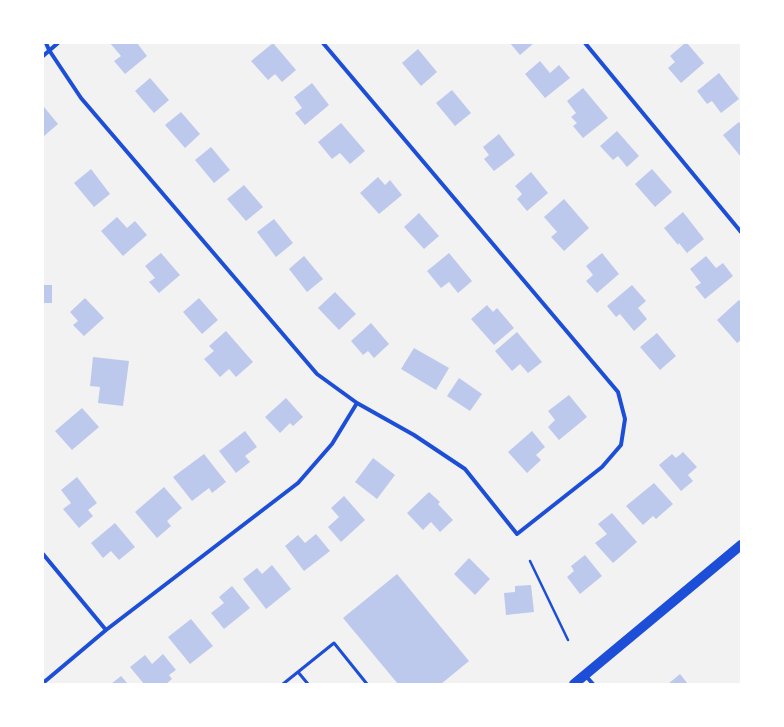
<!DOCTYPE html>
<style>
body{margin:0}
#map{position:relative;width:784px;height:727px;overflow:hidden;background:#f2f2f2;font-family:"PT Serif",serif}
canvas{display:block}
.frame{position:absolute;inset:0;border:44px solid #fff;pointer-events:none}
</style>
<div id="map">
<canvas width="784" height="727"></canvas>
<div class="frame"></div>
</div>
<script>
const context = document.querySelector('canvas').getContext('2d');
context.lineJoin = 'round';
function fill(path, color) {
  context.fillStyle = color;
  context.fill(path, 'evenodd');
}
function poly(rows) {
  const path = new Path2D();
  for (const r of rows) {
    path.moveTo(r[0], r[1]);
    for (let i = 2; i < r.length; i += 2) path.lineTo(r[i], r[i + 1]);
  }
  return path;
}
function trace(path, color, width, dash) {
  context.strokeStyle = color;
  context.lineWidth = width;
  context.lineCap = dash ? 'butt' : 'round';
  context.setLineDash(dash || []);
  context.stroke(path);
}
const building = poly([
 [110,43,137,43,147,56,125,74,114,61,121,56],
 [273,43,296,70,282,82,275,74,268,80,251,61],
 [510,43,534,43,520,55],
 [685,43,687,43,704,63,681,83,668,68,675,62,670,56],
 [418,49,437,72,421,86,402,63],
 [540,61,550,73,559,65,570,78,545,98,525,74],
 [719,73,739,99,721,113,712,101,707,104,697,91],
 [150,78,169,100,154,113,135,91],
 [312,83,329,105,305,125,295,113,302,108,294,97],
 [583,88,608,118,583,138,573,126,577,123,571,117,576,113,567,101],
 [452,90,471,113,455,126,436,103],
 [44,107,58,124,43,137,43,108],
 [181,112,200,134,185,148,165,125],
 [739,122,741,124,741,157,723,135],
 [341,123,365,151,350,164,340,153,332,159,318,142],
 [617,131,639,156,627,167,618,156,613,160,600,146],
 [499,134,515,155,494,171,484,159,489,155,483,147],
 [211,147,230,170,214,183,195,160],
 [91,169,110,194,94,207,74,183],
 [652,169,672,192,655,207,635,184],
 [531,172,548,193,527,211,517,199,522,194,515,186],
 [378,177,385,185,390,180,402,195,379,214,360,193],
 [244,185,263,207,246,221,227,199],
 [564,199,589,228,564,251,551,237,557,232,544,217],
 [683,212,704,239,687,253,679,243,678,245,664,228],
 [419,213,439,236,424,249,404,227],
 [117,217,127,228,135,221,147,235,123,256,101,231],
 [274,219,293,243,276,257,257,232],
 [161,253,180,275,159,293,149,282,155,278,145,266],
 [449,253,472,281,458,293,449,282,441,288,427,271],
 [602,253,619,274,597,293,586,281,593,275,586,266],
 [304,256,323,279,307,292,289,269],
 [706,256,716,268,723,263,733,276,705,299,695,287,701,283,690,269],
 [43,285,52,285,52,303,43,303],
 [632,285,646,301,638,308,647,319,634,331,620,314,616,317,607,306],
 [335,292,356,314,339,330,318,308],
 [85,298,104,318,84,336,73,325,78,321,70,312],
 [199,298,218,320,202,334,183,312],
 [739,300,741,303,741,340,737,343,717,320],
 [487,305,493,312,497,308,514,328,494,345,471,319],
 [371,323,389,344,374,358,368,351,363,355,351,341],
 [226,331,253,362,236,377,229,369,220,377,204,359,214,351,209,346],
 [517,332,542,362,528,373,520,364,512,371,495,351],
 [657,333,676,356,660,370,640,347],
 [414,348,449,368,436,390,401,369],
 [93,357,129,361,123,406,98,403,100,387,90,386],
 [459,378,482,394,470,411,447,396],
 [569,395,587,417,559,440,548,427,555,420,548,411],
 [286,398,303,417,293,426,290,423,280,433,265,417],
 [82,408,99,427,72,450,55,431],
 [245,431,257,447,245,456,250,462,236,473,219,451],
 [532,431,545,447,536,455,541,460,527,473,508,452],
 [683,452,697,467,688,475,693,481,681,491,659,465,672,454,676,458],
 [204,454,226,482,212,493,209,488,192,501,173,477],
 [373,458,395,475,377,499,355,482],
 [77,477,97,503,88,510,93,516,79,528,63,509,71,503,61,490],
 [654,483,673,504,656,519,653,516,643,525,626,506],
 [164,487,182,508,167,521,171,526,157,538,135,512],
 [429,492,440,502,438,504,453,520,440,532,431,522,423,530,407,513],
 [344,496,365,520,341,542,328,527,339,517,331,508],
 [612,513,637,542,613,563,595,543,607,534,598,524],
 [115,523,135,547,119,560,111,551,103,558,91,543],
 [316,534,330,551,304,571,285,546,298,535,305,543],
 [585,555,602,576,580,594,567,577,574,571,571,566],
 [469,558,490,579,475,595,454,574],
 [272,565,291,589,266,609,243,579,257,568,262,574],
 [397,574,469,661,441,684,398,684,343,618],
 [531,585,534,612,506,615,504,593,515,592,515,586],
 [232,586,250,608,224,629,211,613,224,603,219,597],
 [191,619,213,646,190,664,168,637],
 [163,654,176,670,169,675,172,679,166,684,144,684,130,667,145,655,152,664],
 [680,674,688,684,668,684],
 [121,676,128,684,111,684]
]);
const path = poly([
 [530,561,568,640]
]);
const service = poly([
 [298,672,308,684],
 [283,684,334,643,367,684]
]);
const minor = poly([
 [46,43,49,50,81,98,317,374,357,403,414,435,465,469,517,534,602,467,621,445,625,419,618,392,323,43],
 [585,43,741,232],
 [43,56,58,43],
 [43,554,106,630],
 [585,675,593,684],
 [43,683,106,630,298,483,332,444,357,403]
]);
const primary = poly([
 [574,684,741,545]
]);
fill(building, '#bdc9ec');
trace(path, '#1d4ed8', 2.5);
trace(service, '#1d4ed8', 3);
trace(minor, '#1d4ed8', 4);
trace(primary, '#1d4ed8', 10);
</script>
